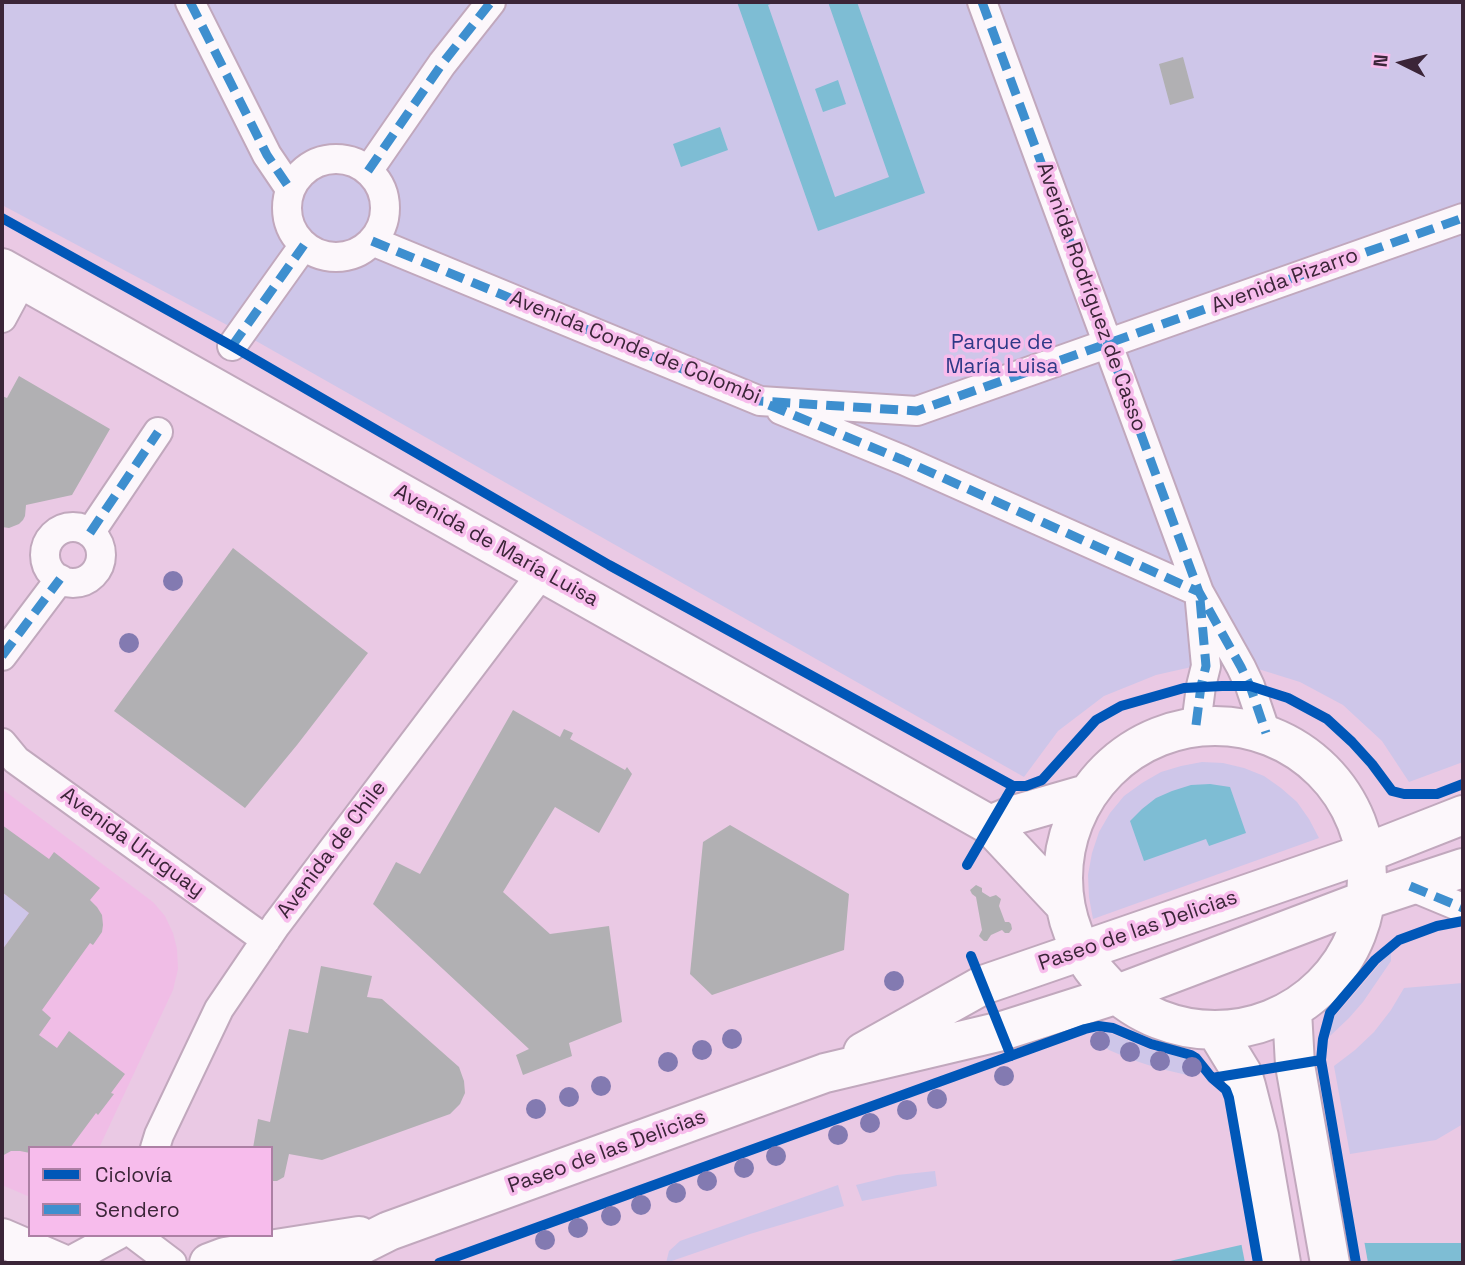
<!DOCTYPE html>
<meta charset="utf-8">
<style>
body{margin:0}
#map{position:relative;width:1465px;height:1265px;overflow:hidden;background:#eac9e4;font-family:"Space Grotesk",sans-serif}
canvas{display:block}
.frame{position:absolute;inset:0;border:4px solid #3b2538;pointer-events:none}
.legend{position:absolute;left:28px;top:1146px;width:245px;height:91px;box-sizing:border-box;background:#f7bcec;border:2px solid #ac80a4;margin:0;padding:9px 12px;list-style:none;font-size:21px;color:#3b2538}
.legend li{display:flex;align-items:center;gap:14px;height:35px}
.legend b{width:35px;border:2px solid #ac80a4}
.north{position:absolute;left:1367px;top:28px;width:70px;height:70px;-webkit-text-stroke:5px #f7bcec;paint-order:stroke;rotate:276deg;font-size:19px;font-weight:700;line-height:28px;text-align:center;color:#3b2538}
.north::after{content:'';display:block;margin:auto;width:24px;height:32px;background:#3b2538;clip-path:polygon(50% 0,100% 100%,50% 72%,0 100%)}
</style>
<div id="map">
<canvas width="1465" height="1265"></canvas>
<div class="frame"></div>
<ul class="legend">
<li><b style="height:9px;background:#0057b8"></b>Ciclovía</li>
<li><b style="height:9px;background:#3e8fcf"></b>Sendero</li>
</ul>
<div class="north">N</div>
</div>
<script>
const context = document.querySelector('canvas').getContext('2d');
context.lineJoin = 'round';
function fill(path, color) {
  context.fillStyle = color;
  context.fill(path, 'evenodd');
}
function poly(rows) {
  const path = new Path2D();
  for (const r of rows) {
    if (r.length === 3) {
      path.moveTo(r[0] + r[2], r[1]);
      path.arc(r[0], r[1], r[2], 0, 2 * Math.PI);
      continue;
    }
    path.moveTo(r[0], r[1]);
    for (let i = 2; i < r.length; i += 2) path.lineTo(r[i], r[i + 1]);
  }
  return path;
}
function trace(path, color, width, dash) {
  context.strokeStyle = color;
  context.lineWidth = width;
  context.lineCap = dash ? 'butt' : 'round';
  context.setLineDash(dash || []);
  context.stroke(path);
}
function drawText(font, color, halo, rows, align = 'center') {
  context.font = font + ' "Space Grotesk",sans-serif';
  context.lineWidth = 7;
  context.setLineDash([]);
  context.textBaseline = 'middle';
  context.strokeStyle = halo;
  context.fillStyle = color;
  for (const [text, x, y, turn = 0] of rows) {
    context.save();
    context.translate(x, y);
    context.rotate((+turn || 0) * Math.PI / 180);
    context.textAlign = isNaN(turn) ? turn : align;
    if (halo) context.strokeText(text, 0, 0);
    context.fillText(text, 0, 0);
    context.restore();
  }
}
const built = poly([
 [2,789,153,902,165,916,173,933,177,949,178,969,173,990,99,1148,30,1148,30,1197,2,1185]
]);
const green = poly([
 [2,2,1463,2,1463,762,1409,782,1382,741,1343,705,1300,682,1255,668,1222,665,1196,666,1156,675,1104,696,1058,731,1024,777,242,333,2,205],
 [1202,762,1223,763,1244,768,1264,776,1281,788,1297,802,1309,819,1319,838,1093,919,1089,897,1088,875,1092,853,1099,832,1110,813,1124,796,1142,783,1161,772,1181,766],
 [2,892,29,913,2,950],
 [1391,953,1391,961,1363,1002,1349,1018,1330,1036,1331,1026,1335,1016,1383,960],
 [1463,983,1463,1124,1436,1140,1350,1154,1334,1066,1355,1050,1374,1032,1391,1010,1404,988],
 [1097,1032,1110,1033,1151,1050,1185,1058,1195,1064,1201,1070,1194,1074,1187,1075,1157,1068,1130,1059,1109,1050,1095,1040,1092,1033],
 [935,1171,937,1186,862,1201,856,1185,897,1175],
 [838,1185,844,1206,750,1234,666,1263,669,1251,680,1241]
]);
const water = poly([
 [737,2,776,2,768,5,835,197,889,177,828,2,857,2,925,193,818,231],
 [838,80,846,104,823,112,815,89],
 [720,127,728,150,681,167,673,144],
 [1210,784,1230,787,1246,833,1209,846,1206,839,1144,861,1130,821,1142,809,1156,798,1172,791,1191,785],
 [1263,1240,1368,1243,1463,1243,1463,1263,1161,1263]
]);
const pier = poly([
 [1263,1237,1364,1240,1368,1263,1245,1263,1241,1242]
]);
const building = poly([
 [1183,57,1194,98,1170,105,1159,64],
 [19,376,110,429,72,495,26,505,25,516,23,520,19,524,9,528,2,527,2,396,7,398],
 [233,548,368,653,297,745,245,808,114,711],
 [513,710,560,737,564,729,573,733,570,739,625,770,627,767,632,774,599,833,555,807,503,892,550,934,609,926,622,1022,569,1043,572,1056,523,1075,516,1055,529,1049,373,904,396,862,420,874],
 [2,825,49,859,54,852,100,888,90,900,97,907,102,915,103,925,102,932,93,945,90,943,42,1010,51,1018,39,1035,57,1048,69,1031,125,1074,111,1093,114,1094,98,1115,96,1113,70,1148,30,1148,30,1153,20,1151,11,1151,2,1156,2,950,29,913,2,892],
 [730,825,849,894,844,950,712,995,690,974,703,842],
 [976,885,982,888,982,892,990,897,996,895,1001,899,999,906,1005,922,1009,922,1011,924,1012,929,1009,933,1005,933,1002,930,991,935,987,941,984,941,979,936,982,930,976,897,972,894,970,890],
 [321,966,372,976,367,997,382,999,459,1067,464,1081,465,1093,460,1104,450,1114,322,1160,289,1154,284,1177,277,1181,271,1181,271,1148,253,1148,258,1119,270,1122,289,1029,308,1033]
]);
const street = poly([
 [190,2,267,155,290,189],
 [982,2,1199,592,1241,667,1250,686,1266,733],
 [336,208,49],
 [368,171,442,64,491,2],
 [372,241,760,401,917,411,1463,218],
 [2,318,23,279],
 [232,346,304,245],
 [781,410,903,460,1199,592],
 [73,555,28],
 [90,533,158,432],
 [2,656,60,579],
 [1196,725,1201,686,1206,666,1200,602],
 [2,743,16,760,266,940],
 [1410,886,1463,908],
 [155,1148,159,1135,219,1009,276,925,542,573],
 [135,1235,172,1263],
 [66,1263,118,1235]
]);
const primary = poly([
 [2,268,990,825,1063,903],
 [1215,878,152],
 [990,825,1014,815,1087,794],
 [1292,1011,1295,1065,1330,1263],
 [1217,1032,1242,1073,1246,1086,1259,1137,1281,1263],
 [863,1052,983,985,1366,853,1463,815],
 [2,1238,60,1263],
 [209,1263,225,1257,359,1236],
 [325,1263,389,1231,825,1073,1002,1031,1115,995,1366,900,1463,868]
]);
const quiet = poly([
 [190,2,267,155,290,189],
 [982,2,1199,592,1241,667,1250,686,1266,733],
 [368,171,442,64,491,2],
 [372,241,760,401,917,411,1463,218],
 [232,346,304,245],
 [769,405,903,460,1199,592],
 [90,533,158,432],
 [2,656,60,579],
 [1196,725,1201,686,1206,666,1200,599],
 [1410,886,1463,908]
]);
const cycleway = poly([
 [2,218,232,346,609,565,1013,786,1026,786,1042,780,1096,720,1121,706,1184,688,1222,686,1250,686,1288,698,1327,719,1352,742,1372,764,1392,791,1404,794,1437,794,1463,784],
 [967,865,1013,786],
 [971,956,1011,1056],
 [1321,1060,1356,1263],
 [1212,1078,1321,1060,1323,1039,1330,1013,1375,960,1399,940,1437,926,1463,921],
 [439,1263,1085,1029,1098,1026,1113,1028,1151,1044,1191,1055,1196,1058,1212,1078,1226,1090,1229,1098,1258,1263]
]);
const trees = [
 [173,581],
 [129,643],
 [894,981],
 [732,1039],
 [1100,1041],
 [702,1050],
 [1130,1052],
 [1160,1061],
 [668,1062],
 [1192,1067],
 [1004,1076],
 [601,1086],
 [569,1097],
 [937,1099],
 [536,1109],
 [907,1110],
 [870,1123],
 [838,1135],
 [776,1156],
 [744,1168],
 [707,1181],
 [676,1193],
 [641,1205],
 [611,1216],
 [578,1228],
 [545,1240]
];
const streetNames = [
 ["Avenida Pizarro",1285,281,-20],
 ["Avenida Rodríguez de Casso",1091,297,70],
 ["Avenida Conde de Colombi",635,348,22],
 ["Avenida de María Luisa",496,546,29],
 ["Avenida Uruguay",132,843,36],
 ["Avenida de Chile",332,850,-53],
 ["Paseo de las Delicias",1138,931,-19],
 ["Paseo de las Delicias",607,1152,-20]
];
const parkNames = [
 ["Parque de",1002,343],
 ["María Luisa",1002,367]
];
fill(built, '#f0bde6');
fill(green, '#cec6e9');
fill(water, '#7ebdd4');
fill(pier, '#eac9e4');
fill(building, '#b1b0b3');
trace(street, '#c1a8bd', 32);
trace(primary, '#c1a8bd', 42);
trace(street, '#fcf7fb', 28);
trace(primary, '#fcf7fb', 38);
trace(quiet, '#3e8fcf', 9, [18, 9]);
trace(cycleway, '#0057b8', 10);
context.fillStyle = '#837ab1';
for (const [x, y] of trees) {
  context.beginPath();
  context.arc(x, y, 10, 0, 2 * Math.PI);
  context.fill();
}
drawText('21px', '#3b2538', '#f7bcec', streetNames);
drawText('21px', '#2e3987', '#f7bcec', parkNames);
</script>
